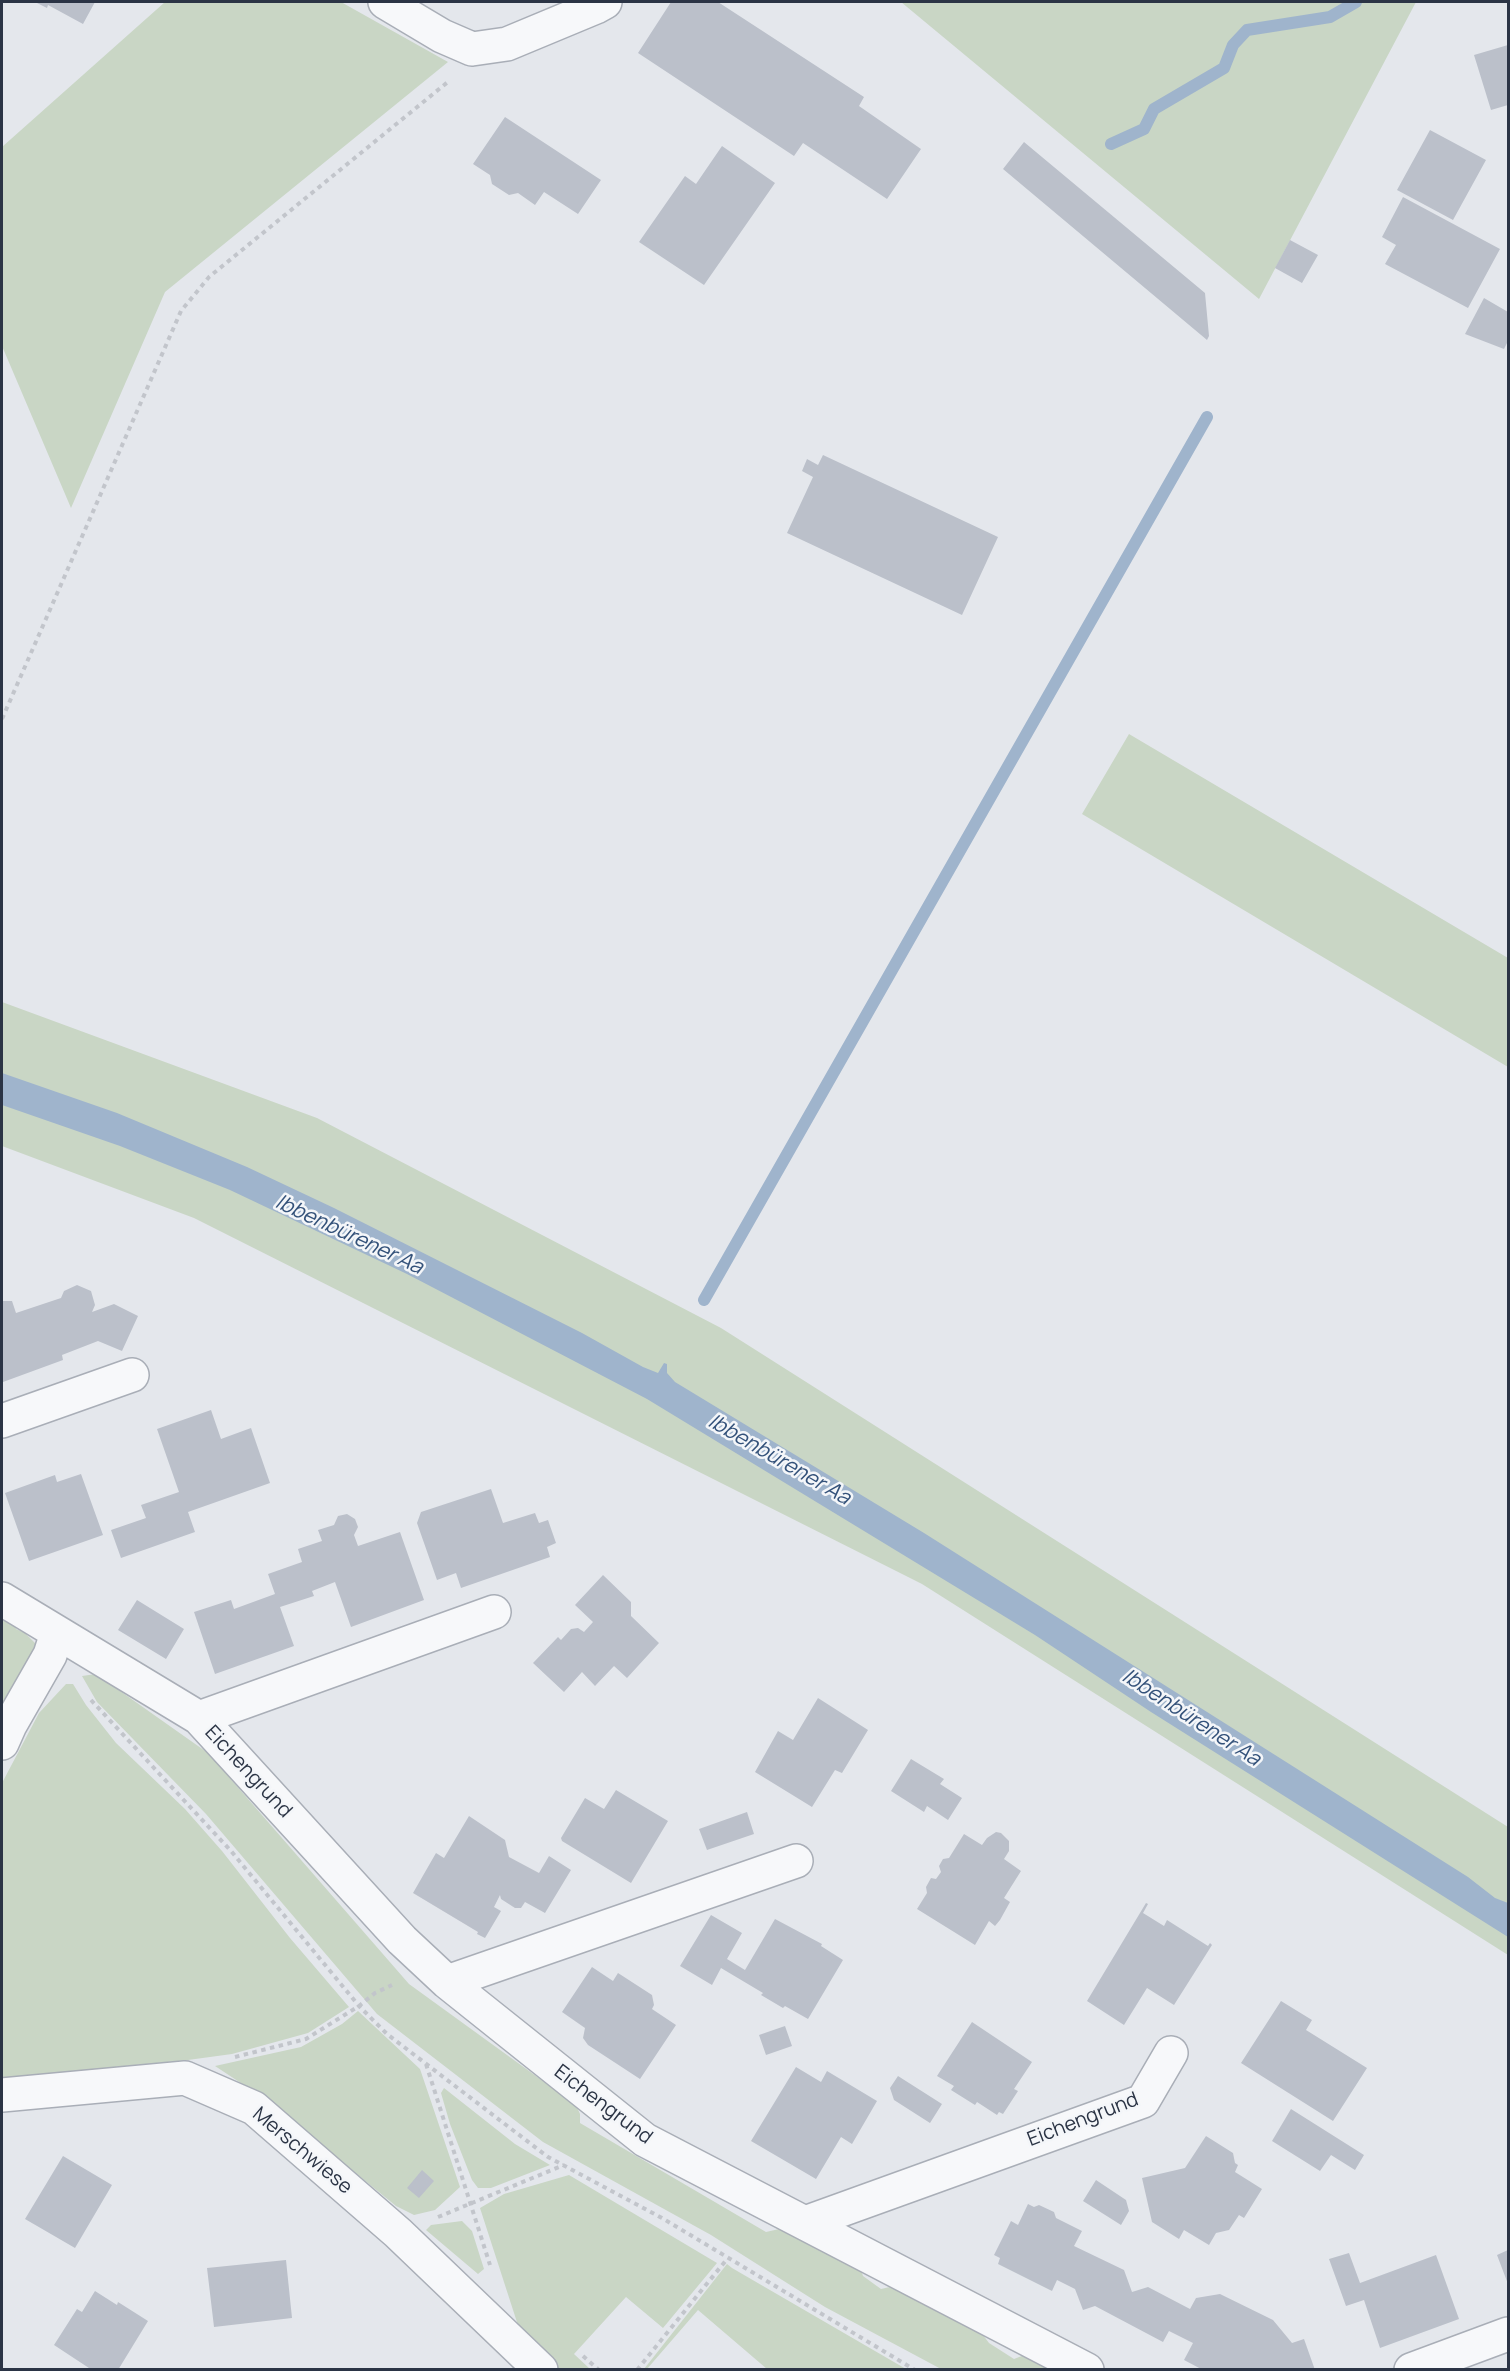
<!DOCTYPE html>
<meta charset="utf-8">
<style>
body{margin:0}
#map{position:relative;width:1510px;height:2371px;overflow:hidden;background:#e4e7ec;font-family:Manrope,sans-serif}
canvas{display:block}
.frame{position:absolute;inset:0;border:3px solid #2b3445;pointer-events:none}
</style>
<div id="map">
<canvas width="1510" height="2371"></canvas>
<div class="frame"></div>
</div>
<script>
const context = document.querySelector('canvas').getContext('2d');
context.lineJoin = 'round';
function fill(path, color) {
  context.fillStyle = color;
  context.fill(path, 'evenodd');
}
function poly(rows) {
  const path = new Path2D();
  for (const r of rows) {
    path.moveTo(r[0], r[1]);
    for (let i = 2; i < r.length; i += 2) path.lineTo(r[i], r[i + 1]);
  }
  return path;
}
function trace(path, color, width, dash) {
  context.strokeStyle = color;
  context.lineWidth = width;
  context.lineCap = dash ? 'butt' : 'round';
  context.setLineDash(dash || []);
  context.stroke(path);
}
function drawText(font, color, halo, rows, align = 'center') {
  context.font = font + ' Manrope,sans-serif';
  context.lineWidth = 5;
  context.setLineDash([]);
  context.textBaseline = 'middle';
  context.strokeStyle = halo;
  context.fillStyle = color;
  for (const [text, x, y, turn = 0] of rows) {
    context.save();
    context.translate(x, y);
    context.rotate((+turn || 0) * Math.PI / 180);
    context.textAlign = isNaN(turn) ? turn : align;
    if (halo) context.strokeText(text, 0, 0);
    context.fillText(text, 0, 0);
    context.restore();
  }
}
const green = poly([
 [165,2,341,2,448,62,165,292,71,508,2,346,2,147],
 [901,2,1416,2,1259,299],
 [1129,734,1508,958,1508,1067,1082,814],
 [2,1002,317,1118,721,1328,1508,1827,1508,1955,922,1584,194,1218,2,1146],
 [2,1607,13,1616,16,1629,25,1633,35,1643,35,1665,18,1681,2,1705],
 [96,1674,208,1753,409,1984,576,2105,580,2114,580,2123,766,2232,788,2227,858,2262,863,2276,881,2289,903,2284,964,2310,989,2343,1014,2359,1037,2350,1064,2369,941,2369,825,2307,711,2235,543,2142,377,2014,206,1814,97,1702,82,1676],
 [66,1684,73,1684,86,1705,116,1743,185,1809,222,1851,290,1938,349,2007,308,2033,232,2054,188,2060,2,2078,2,1783,39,1713],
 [358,2011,420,2069,460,2187,435,2210,414,2215,396,2206,262,2097,215,2066,301,2047,342,2024],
 [444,2088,515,2144,550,2165,491,2188,478,2188,472,2180,450,2124,441,2093],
 [569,2175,717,2263,663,2328,626,2297,574,2354,590,2369,549,2369,526,2350,480,2208,504,2194],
 [462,2221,472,2231,484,2269,478,2274,426,2230,431,2225],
 [727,2264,732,2268,906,2369,767,2369,698,2310,647,2369,644,2369]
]);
const water = poly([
 [2,1073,117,1113,247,1167,334,1208,582,1333,643,1367,658,1373,664,1363,667,1364,667,1373,675,1382,924,1533,1468,1877,1495,1898,1508,1903,1508,1937,1151,1712,1035,1635,647,1399,407,1274,230,1190,120,1146,2,1105]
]);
const stream = poly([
 [1111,144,1144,129,1154,109,1224,68,1233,45,1247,30,1330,17,1356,2],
 [704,1300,1207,417]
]);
const building = poly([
 [35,2,95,2,83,24,48,5,47,8],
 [671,2,718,2,864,97,859,106,921,149,887,199,803,143,794,156,638,53],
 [1508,45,1508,105,1491,110,1474,55],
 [505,117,601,180,578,214,544,192,535,205,518,193,509,195,492,184,490,175,473,164],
 [1430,130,1486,160,1453,220,1397,190],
 [1024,142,1205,293,1209,336,1207,340,1003,169],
 [722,146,775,183,704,285,639,242,685,176,696,184],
 [1403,197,1500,249,1468,308,1385,264,1396,245,1382,237],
 [1290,240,1318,255,1302,283,1275,268],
 [1484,298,1508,312,1508,341,1504,349,1465,334],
 [823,455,998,537,962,615,787,533,813,477,802,471,807,459,818,465],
 [77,1285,91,1291,95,1305,92,1312,114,1304,138,1316,122,1351,98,1341,62,1355,63,1360,3,1382,2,1301,12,1301,16,1313,61,1298,64,1291],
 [211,1410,221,1439,251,1428,270,1483,188,1512,195,1532,121,1558,111,1530,146,1518,141,1505,179,1492,157,1429],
 [81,1474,103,1535,29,1561,5,1493,55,1475,57,1482],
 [491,1489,503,1523,535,1513,539,1523,548,1520,556,1543,547,1547,550,1557,461,1588,456,1573,437,1580,417,1523,421,1512],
 [347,1514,355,1519,358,1527,354,1535,358,1546,400,1532,424,1600,351,1627,335,1582,312,1591,314,1596,280,1607,294,1646,215,1674,194,1612,231,1600,234,1609,275,1594,268,1574,302,1562,298,1549,322,1541,318,1530,334,1525,338,1516],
 [603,1575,631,1602,631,1616,659,1643,627,1678,614,1666,595,1686,582,1672,564,1692,533,1663,558,1637,561,1640,571,1629,578,1628,584,1632,593,1622,575,1605],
 [137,1600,184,1629,166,1659,118,1630],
 [818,1698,868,1730,842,1773,835,1770,812,1807,755,1772,778,1731,793,1740],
 [911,1759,944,1779,940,1784,962,1798,948,1820,927,1806,924,1812,891,1791],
 [616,1790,668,1821,631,1883,562,1841,561,1838,585,1798,604,1809],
 [747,1812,754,1834,707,1850,699,1829],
 [469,1816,505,1840,509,1857,539,1873,549,1856,571,1870,545,1913,525,1902,521,1908,515,1908,501,1899,500,1895,494,1907,501,1911,485,1938,477,1934,478,1932,413,1893,436,1853,444,1858],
 [996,1832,1001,1833,1009,1841,1009,1851,1004,1859,1021,1871,1004,1898,1010,1902,1000,1920,995,1926,989,1921,975,1945,917,1909,927,1893,926,1887,931,1878,936,1879,941,1872,939,1866,943,1859,949,1858,964,1834,982,1845,987,1838],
 [1146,1903,1148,1904,1143,1913,1164,1926,1167,1920,1208,1946,1210,1943,1212,1945,1174,2005,1147,1988,1124,2025,1087,2001],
 [711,1915,742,1933,727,1959,745,1970,775,1919,822,1944,821,1946,843,1960,808,2019,785,2006,783,2008,761,1995,763,1993,721,1968,712,1985,680,1966],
 [592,1967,613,1981,618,1973,652,1995,654,2005,652,2009,676,2025,640,2079,588,2045,583,2038,585,2028,562,2012],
 [1281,2001,1312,2020,1306,2030,1367,2068,1333,2121,1241,2063],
 [972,2022,1032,2062,1014,2089,1018,2091,1003,2114,999,2112,997,2115,977,2102,975,2105,951,2090,954,2086,937,2076],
 [785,2026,792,2046,766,2055,759,2035],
 [796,2067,821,2082,827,2071,877,2101,852,2144,841,2137,816,2179,751,2141],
 [898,2076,942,2104,930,2123,894,2100,890,2088],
 [1291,2109,1364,2155,1355,2170,1331,2155,1320,2171,1272,2141],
 [1206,2136,1233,2153,1235,2163,1238,2165,1235,2172,1262,2189,1244,2218,1239,2215,1229,2230,1216,2233,1209,2245,1184,2230,1179,2239,1152,2222,1142,2178,1185,2168],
 [63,2156,112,2185,75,2248,25,2219],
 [422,2170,434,2181,419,2198,407,2188],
 [1096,2180,1126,2200,1129,2211,1121,2225,1083,2201],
 [1028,2204,1034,2207,1039,2205,1054,2212,1056,2218,1082,2231,1074,2246,1124,2270,1132,2292,1148,2287,1190,2309,1196,2298,1220,2294,1273,2320,1292,2343,1304,2339,1315,2370,1203,2370,1184,2360,1193,2343,1169,2331,1163,2342,1095,2306,1083,2310,1075,2289,1057,2280,1052,2291,998,2264,1000,2258,994,2255,1011,2221,1018,2225],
 [1508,2250,1508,2284,1497,2255],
 [1349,2253,1360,2283,1436,2255,1459,2319,1380,2348,1364,2300,1346,2306,1329,2259],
 [286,2260,292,2318,214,2327,207,2268],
 [95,2291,117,2305,118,2302,148,2321,118,2370,92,2370,54,2345,77,2309,82,2312]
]);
const path = poly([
 [2,719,181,311,209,277,449,81],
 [91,1700,231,1851,359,2006,387,2034,548,2157,662,2218,915,2370],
 [235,2057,306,2039,359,2006,375,1993,392,1985],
 [426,2064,490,2265],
 [438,2217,564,2165],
 [583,2356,599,2370],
 [637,2370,727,2259]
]);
const minor = poly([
 [385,2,442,36,472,49,507,44,596,7,605,2],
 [2,1421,132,1375],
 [2,1599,199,1718,402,1940,447,1982,645,2140,1087,2370],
 [199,1718,494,1612],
 [2,1743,10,1725,50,1655,57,1633],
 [447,1982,796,1861],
 [2,2095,185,2078,254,2108,398,2233,541,2370],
 [805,2223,1143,2101,1171,2053],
 [1411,2370,1508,2334]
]);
const streetNames = [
 ["Eichengrund",248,1772,47],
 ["Eichengrund",603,2105,37],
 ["Eichengrund",1083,2120,-21],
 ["Merschwiese",302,2151,40]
];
const waterNames = [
 ["Ibbenbürener Aa",349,1235,25],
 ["Ibbenbürener Aa",779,1460,30],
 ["Ibbenbürener Aa",1191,1718,33]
];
fill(green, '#c9d6c5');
fill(water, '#9fb4cc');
trace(stream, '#9fb4cc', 12);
fill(building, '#bbc0ca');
trace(minor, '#a9aeb7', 36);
trace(path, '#c2c5cb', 4, [4.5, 4.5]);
trace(minor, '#f7f8fa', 33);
drawText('20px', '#2b3445', '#f4f6f9', streetNames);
drawText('italic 21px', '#34527a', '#f4f6f9', waterNames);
</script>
